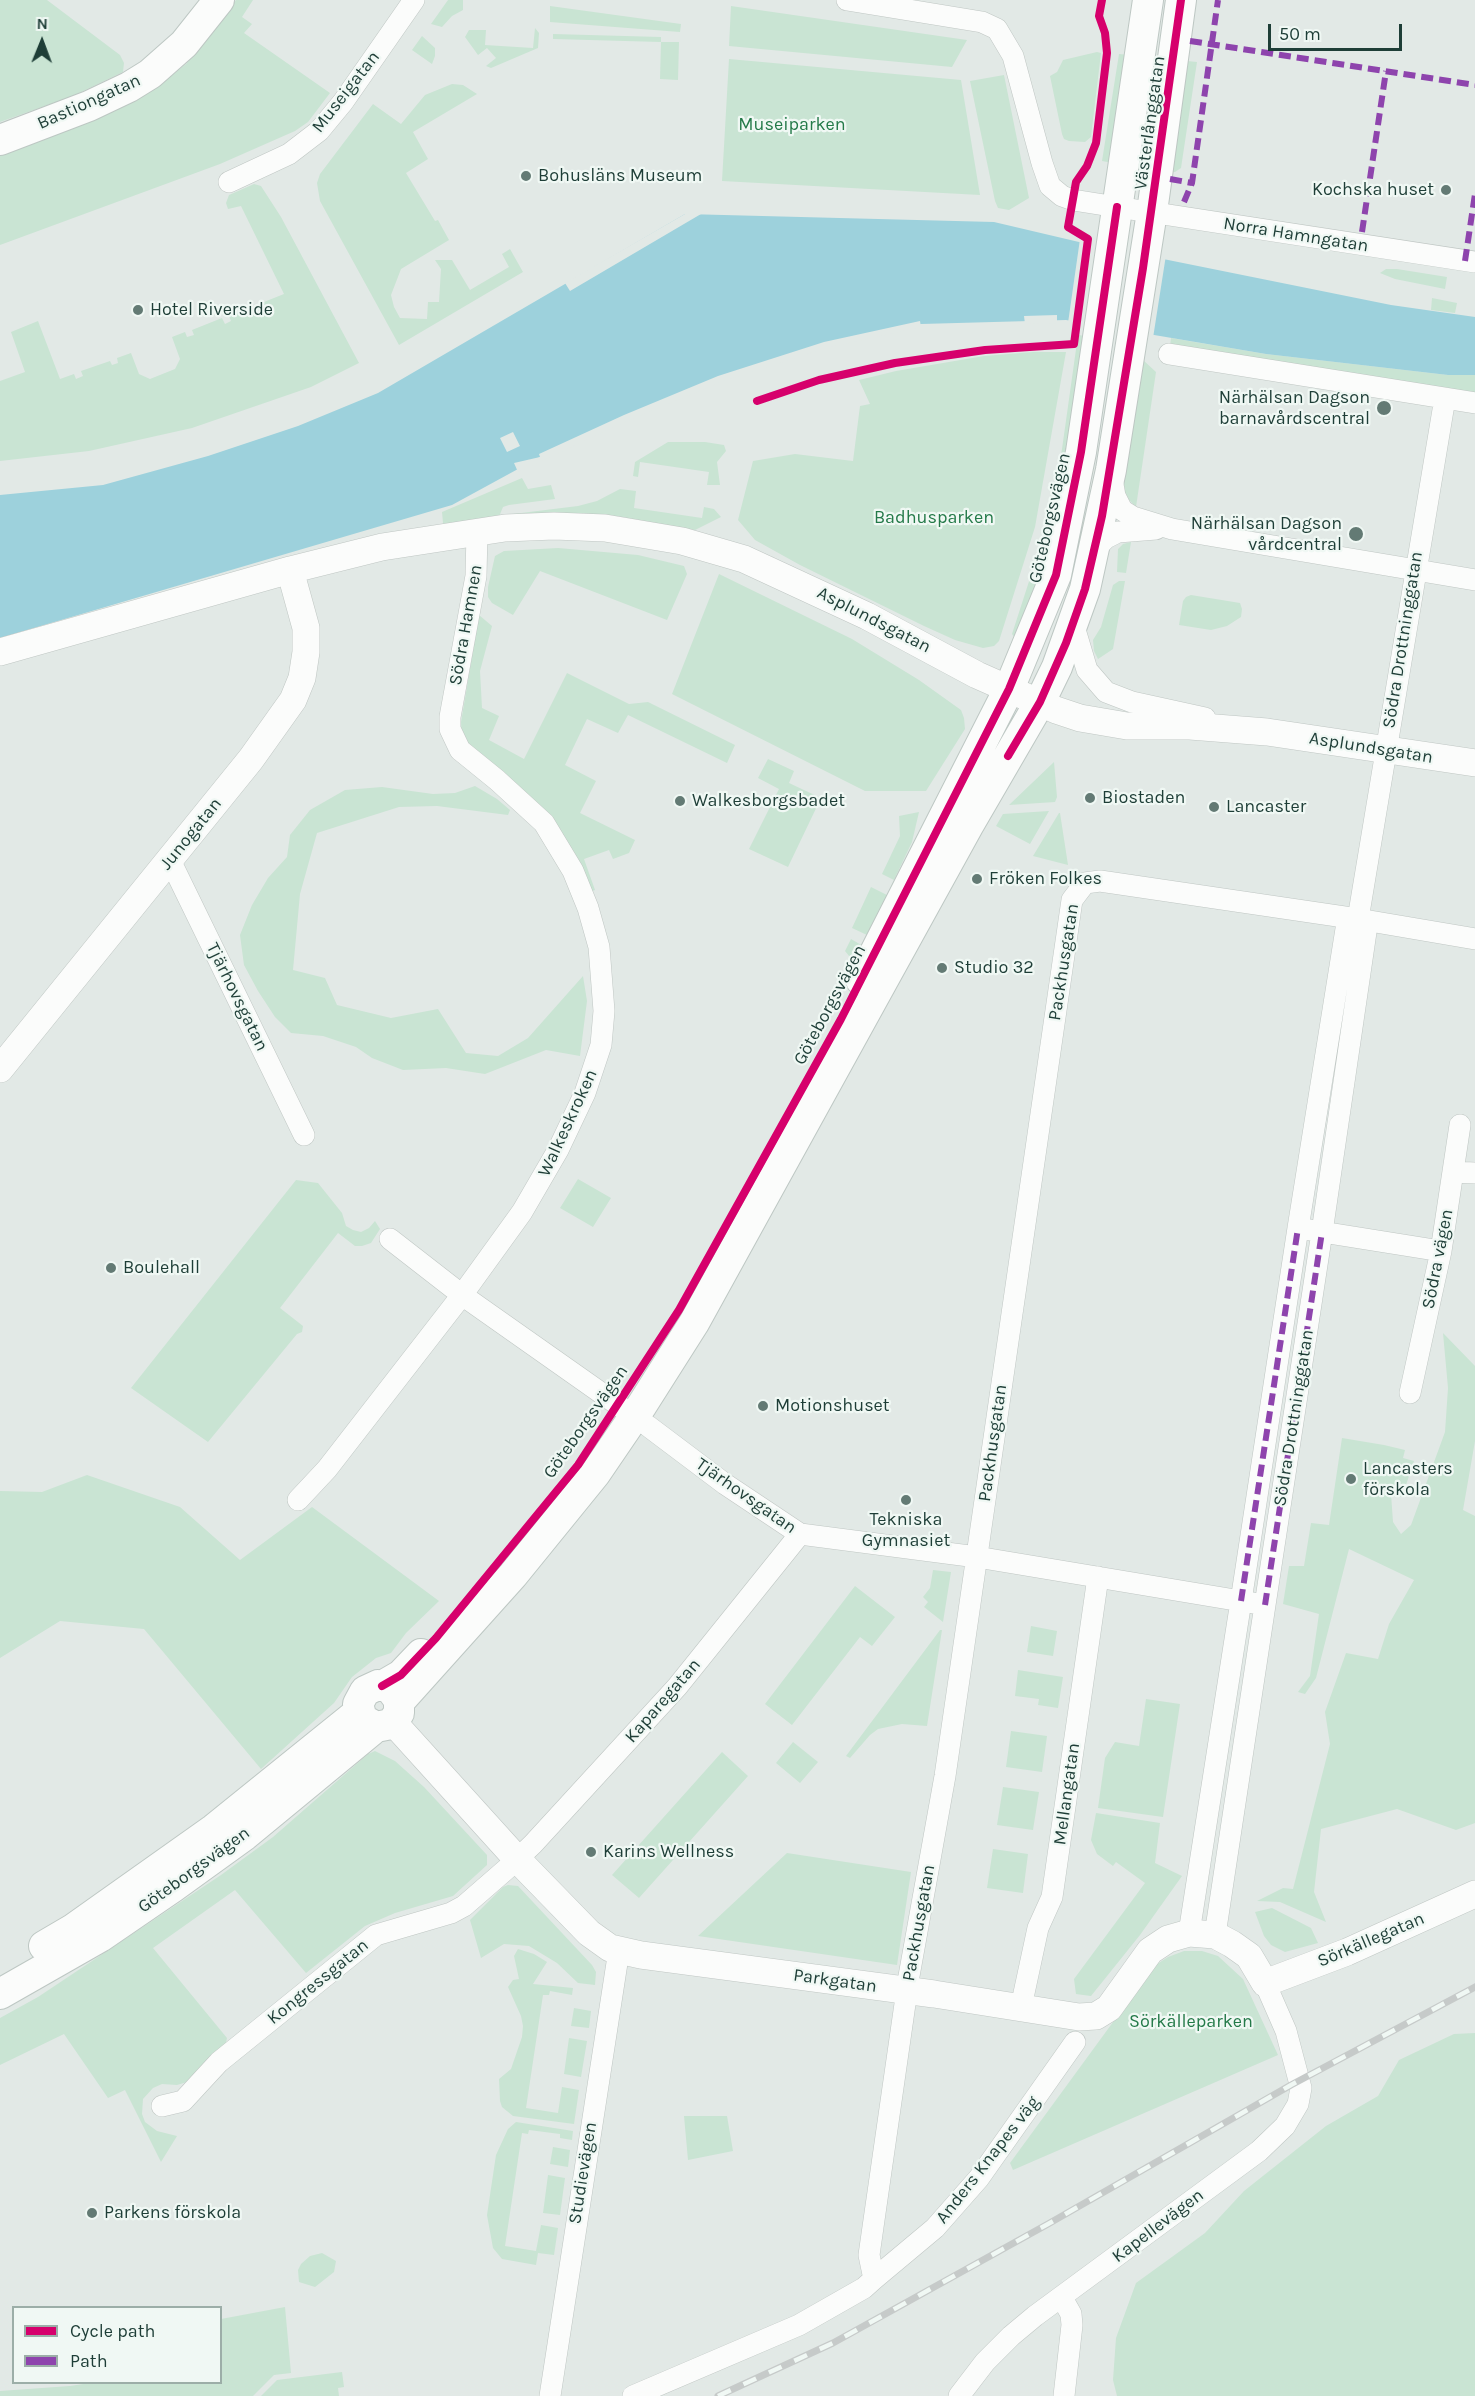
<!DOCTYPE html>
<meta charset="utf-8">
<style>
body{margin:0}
#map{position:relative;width:1475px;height:2396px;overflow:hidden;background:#e2e9e6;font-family:Karla,sans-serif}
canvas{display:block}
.legend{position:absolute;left:12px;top:2306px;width:210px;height:78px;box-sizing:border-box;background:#f0f8f4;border:2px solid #9caea8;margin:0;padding:8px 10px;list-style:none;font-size:18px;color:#1e3e37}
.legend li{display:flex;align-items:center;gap:12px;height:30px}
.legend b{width:30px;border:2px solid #9caea8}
.north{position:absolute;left:12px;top:12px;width:60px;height:60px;-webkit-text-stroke:4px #f0f8f4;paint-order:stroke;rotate:1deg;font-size:16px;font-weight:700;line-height:24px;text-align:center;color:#1e3e37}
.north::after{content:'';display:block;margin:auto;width:21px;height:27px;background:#1e3e37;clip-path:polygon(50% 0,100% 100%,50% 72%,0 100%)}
.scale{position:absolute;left:1268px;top:24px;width:134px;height:27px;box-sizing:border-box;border:3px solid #1e3e37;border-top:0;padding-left:8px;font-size:18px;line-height:21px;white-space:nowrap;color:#1e3e37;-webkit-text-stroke:4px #f0f8f4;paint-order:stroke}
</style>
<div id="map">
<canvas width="1475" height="2396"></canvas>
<ul class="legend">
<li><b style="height:8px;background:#d6006c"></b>Cycle path</li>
<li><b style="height:8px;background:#8e44ad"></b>Path</li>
</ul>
<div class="north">N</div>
<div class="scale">50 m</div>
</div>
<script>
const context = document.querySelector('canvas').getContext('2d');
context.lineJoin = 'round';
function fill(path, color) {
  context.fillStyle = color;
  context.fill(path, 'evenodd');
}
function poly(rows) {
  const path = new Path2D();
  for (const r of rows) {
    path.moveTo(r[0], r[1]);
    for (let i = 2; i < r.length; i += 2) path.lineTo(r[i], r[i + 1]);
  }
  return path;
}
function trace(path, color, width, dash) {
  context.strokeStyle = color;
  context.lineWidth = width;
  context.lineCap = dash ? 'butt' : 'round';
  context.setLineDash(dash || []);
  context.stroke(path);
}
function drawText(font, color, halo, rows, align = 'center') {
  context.font = font + ' Karla,sans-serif';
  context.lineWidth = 4.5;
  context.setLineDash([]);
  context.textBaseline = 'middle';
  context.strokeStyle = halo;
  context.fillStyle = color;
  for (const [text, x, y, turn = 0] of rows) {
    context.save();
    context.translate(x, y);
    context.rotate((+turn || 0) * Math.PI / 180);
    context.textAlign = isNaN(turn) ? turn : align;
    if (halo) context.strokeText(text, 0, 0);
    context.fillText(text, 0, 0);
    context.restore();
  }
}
const green = poly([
 [0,0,47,0,120,55,124,63,123,72,73,96,0,122],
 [236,0,253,0,242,17,252,24,244,33,330,93,308,122,295,131,220,164,0,245,0,153,121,107,153,90,186,64],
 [448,0,463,0,463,10,452,16,442,27,431,24],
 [550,6,681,24,680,32,550,22],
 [731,6,967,40,952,67,729,46],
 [535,28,539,33,538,48,491,68,486,66,496,58,487,48,478,55,465,37,469,30,486,30,485,45,533,48],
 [553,34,661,37,661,42,679,42,678,80,660,79,661,42,553,39],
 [422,36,435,48,435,56,432,64,412,50],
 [1097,52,1101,53,1091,137,1085,142,1069,141,1064,139,1062,134,1050,76,1057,72,1063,60],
 [1119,54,1130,55,1113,163,1102,161],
 [729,59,961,80,980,195,722,181],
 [1187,61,1197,62,1181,168,1175,172,1170,172],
 [1004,75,1029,198,1009,210,998,208,995,201,970,81],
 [452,84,463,85,477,94,413,132,428,159,406,173,435,221,438,220,449,240,401,269,391,295,394,307,400,318,427,319,428,302,439,302,441,269,435,260,452,260,470,290,509,267,502,254,510,249,523,272,399,345,320,201,317,183,320,174,373,104,401,124,425,95],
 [254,184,261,186,281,217,359,363,311,387,192,428,89,451,0,461,0,381,25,372,11,332,38,321,60,379,74,374,76,379,83,376,81,371,110,361,112,365,118,363,117,358,131,353,139,374,150,379,175,369,180,359,172,337,185,332,187,337,194,335,192,330,222,318,225,324,231,321,229,316,284,294,241,206,228,209,226,203,229,195],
 [1386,269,1397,269,1447,277,1445,289,1395,279,1380,273],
 [1432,298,1457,303,1455,313,1431,310],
 [1078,335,1085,336,1069,449,1049,537,1020,637,1015,638,1012,634,1044,535,1062,449],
 [1171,338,1266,354,1448,375,1475,375,1475,403,1169,354],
 [1033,352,1066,352,1035,527,999,641,994,646,983,648,955,640,924,626,800,565,755,540,738,520,753,461,795,454,853,461,860,406,870,404,859,380,896,371,984,356],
 [1142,359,1156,372,1136,507,1128,499,1123,489],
 [668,442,705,442,724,445,726,451,717,462,720,485,707,485,709,472,640,462,638,477,633,476,635,462],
 [522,478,528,489,551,485,555,499,509,505,503,507,498,519,445,526,443,523,442,512],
 [620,489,636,491,634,508,702,518,704,507,714,509,721,517,695,530,616,516,570,513,512,517,513,514,578,506,597,501],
 [1131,542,1126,573,1117,572,1118,549,1123,544],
 [558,548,638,555,684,566,687,574,667,620,540,571,513,615,492,603,488,597,488,587,495,556,504,551],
 [719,574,852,639,919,680,961,710,964,718,965,729,926,791,865,791,672,694],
 [1119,581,1125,581,1113,649,1098,659,1094,651,1093,640,1101,627,1113,585],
 [1191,595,1240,603,1242,609,1241,617,1227,626,1211,630,1179,625,1183,601,1186,597],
 [479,615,492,626,480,671,482,708,499,716,489,740,524,759,567,673,629,704,648,702,735,745,727,763,628,715,618,733,587,719,565,765,596,781,580,813,635,840,629,853,613,859,609,850,584,859,595,890,587,893,579,872,462,740,461,722],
 [768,759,794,771,789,783,821,798,788,867,749,849,779,789,758,778],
 [1054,762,1057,797,1055,802,1009,805],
 [475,786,497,799,510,810,508,815,437,806,399,807,317,833,300,894,293,970,325,978,337,1005,391,1018,438,1009,466,1053,498,1056,528,1038,583,976,587,1001,580,1056,546,1050,485,1074,446,1068,403,1070,372,1058,356,1047,323,1036,291,1033,275,1017,258,991,244,965,240,935,252,905,268,878,287,857,290,835,310,810,345,790,382,787,433,794,455,793],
 [1049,811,1030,844,996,826,1003,814],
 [919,812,912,842,894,880,882,874,900,836,899,816],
 [1059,813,1060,813,1068,865,1033,856],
 [871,887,887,895,867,935,852,928],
 [851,939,863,946,854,962,845,951],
 [578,1179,611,1198,593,1227,560,1208],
 [296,1180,318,1183,342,1213,346,1226,353,1230,361,1232,369,1228,375,1221,380,1229,371,1243,362,1246,355,1246,338,1233,280,1308,303,1326,302,1332,297,1334,208,1442,131,1388],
 [1443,1333,1475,1366,1475,1441,1463,1510,1475,1516,1475,1823,1456,1830,1397,1809,1321,1829,1314,1892,1326,1922,1280,1902,1257,1901,1283,1888,1293,1889,1330,1744,1325,1712,1346,1653,1378,1659,1389,1624,1414,1580,1349,1549,1316,1678,1305,1694,1298,1692,1310,1676,1319,1614,1283,1604,1289,1566,1304,1566,1311,1523,1329,1525,1342,1438,1384,1445,1405,1450,1403,1458,1414,1461,1402,1497,1391,1494,1393,1522,1401,1534,1411,1525,1445,1432,1448,1388],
 [87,1475,180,1507,240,1560,312,1507,439,1601,406,1633,391,1653,376,1658,352,1677,334,1703,261,1769,144,1629,60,1621,0,1658,0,1491,42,1492],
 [933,1570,951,1572,943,1622,924,1607,928,1602,923,1597,930,1588],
 [855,1586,895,1617,872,1646,860,1637,792,1725,765,1704],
 [1031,1626,1057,1631,1053,1656,1027,1652],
 [940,1630,942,1630,927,1726,902,1724,878,1729,870,1735,850,1758,846,1756],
 [1018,1670,1063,1677,1058,1708,1038,1705,1039,1699,1015,1696],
 [1146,1699,1180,1704,1163,1817,1098,1808,1105,1758,1115,1742,1139,1746],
 [1011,1731,1047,1736,1042,1772,1006,1767],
 [793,1742,818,1762,800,1783,776,1763],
 [375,1751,395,1761,424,1787,487,1855,487,1865,453,1896,395,1913,365,1926,306,1973,235,1890,153,1948,227,2038,225,2047,187,2082,177,2085,162,2084,153,2088,143,2099,142,2114,145,2122,157,2131,177,2136,161,2162,125,2090,108,2098,64,2034,0,2065,0,2018,38,1997,221,1875,273,1837,368,1754],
 [722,1752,748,1776,639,1898,612,1875],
 [1003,1787,1039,1792,1033,1830,997,1825],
 [1096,1813,1160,1823,1155,1863,1182,1876,1140,1935,1091,1996,1076,1994,1074,1979,1145,1883,1116,1862,1113,1866,1097,1854,1091,1840],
 [993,1849,1028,1854,1023,1893,987,1888],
 [787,1853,911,1872,897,1965,698,1936],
 [508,1885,518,1886,592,1965,596,1972,595,1985,578,1983,557,1963,529,1946,504,1944,481,1958,470,1920,503,1887],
 [1272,1908,1311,1928,1318,1943,1285,1952,1271,1945,1264,1936,1255,1912],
 [518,1949,534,1954,547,1962,533,1984,573,1988,572,1995,550,1991,549,1995,543,1995,526,2108,558,2113,562,2087,579,2090,574,2124,513,2116,502,2107,500,2101,499,2079,511,2069,522,2037,523,2026,521,2016,508,1987,513,1980,519,1979,514,1956],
 [1184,1951,1202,1951,1218,1956,1243,1979,1278,2055,1013,2170,1010,2163,1154,1966,1168,1957],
 [574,2008,591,2011,589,2028,571,2026],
 [1475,2033,1475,2396,1117,2396,1113,2380,1116,2338,1136,2283,1205,2233,1244,2191,1326,2126,1378,2096,1399,2060,1454,2034],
 [569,2038,587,2041,581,2077,564,2074],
 [684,2116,727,2116,733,2151,688,2160],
 [516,2122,573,2131,572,2140,560,2138,560,2134,529,2130,528,2134,522,2133,505,2246,536,2251,541,2225,558,2228,554,2255,538,2253,536,2265,502,2259,493,2248,487,2215,496,2155,508,2129],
 [553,2147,570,2150,568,2167,550,2164],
 [548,2175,565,2178,560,2215,543,2213],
 [322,2253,336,2261,334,2272,315,2287,299,2282,298,2270,301,2264,310,2256],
 [285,2307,291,2373,274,2375,253,2396,0,2396,0,2391,70,2386,90,2383,220,2382,221,2319],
 [342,2372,344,2387,338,2388,339,2396,261,2396,277,2380]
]);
const water = poly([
 [685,214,994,222,1079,242,1391,305,1475,317,1475,375,1448,375,1266,354,1066,320,921,324,825,345,720,379,540,457,452,505,0,638,0,495,103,485,208,456,298,426,378,393]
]);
const pier = poly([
 [685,214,701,214,570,291,565,283],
 [1080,239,1166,255,1153,338,1068,323],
 [1057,315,1057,323,1025,324,1024,316],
 [920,321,921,327,826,348,721,382,627,421,518,472,514,463,540,457,539,454,624,415,718,376,824,342],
 [513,432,520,446,507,452,500,438]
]);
const minor = poly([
 [847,0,982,22,997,29,1013,56,1042,163,1050,186,1062,196,1073,200,1117,207,1475,262],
 [229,182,289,154,319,131,343,102,414,0],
 [1169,354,1475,403],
 [1112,479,1115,496,1122,510,1133,517,1172,529,1475,580],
 [1094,550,1106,538,1118,532,1156,529],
 [1073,623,1087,670,1106,692,1132,702,1205,718],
 [170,860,304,1135],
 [1358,919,1346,929,1298,1228,1322,1232,1366,932,1358,919,1445,398],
 [1453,1172,1475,1173],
 [390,1239,462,1295,648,1426,725,1484,800,1534,977,1557,1241,1601,1298,1228],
 [1410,1393,1441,1251,1460,1125],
 [298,1500,327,1469,462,1295,522,1212,558,1150,585,1093,601,1045,604,1011,599,947,588,908,573,871,544,823,497,780,460,750,450,729,450,717,476,576,477,532],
 [1265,1605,1322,1232,1441,1251],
 [1189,1933,1241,1601,1265,1605,1215,1935],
 [1021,2007,1038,1928,1052,1897,1098,1577],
 [162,2106,183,2101,219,2062,376,1935,451,1913,464,1906,510,1866,533,1844,677,1687,800,1534],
 [874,2279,869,2255,876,2206,909,1976,945,1776,1072,900,1085,883,1100,881,1358,919,1475,939],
 [1062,2298,1071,2314,1072,2325,1064,2396],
 [550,2396,619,1950],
 [633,2396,799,2325,864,2288,874,2279,935,2228,979,2178,1075,2042],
 [959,2396,985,2362,1011,2336,1035,2316,1259,2151,1285,2126,1298,2104,1301,2088,1286,2031,1265,1983]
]);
const tertiary = poly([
 [0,652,290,570,382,547,505,528,554,526,605,528,682,541,744,559,867,616,977,675,1056,710,1080,718,1127,726,1190,726,1267,732,1475,763],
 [0,1069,251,759,293,700,302,678,306,652,306,628,290,570],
 [393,1722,517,1859,589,1933,610,1948,641,1955,934,1994,1079,2017,1096,2016,1109,2008,1150,1951,1168,1939,1189,1933,1215,1935,1232,1944,1249,1956,1265,1983,1347,1952,1475,1894]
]);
const secondary = poly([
 [0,140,89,106,129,87,150,74,184,44,219,0],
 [861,980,1009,689,1056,575,1081,452,1148,0],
 [382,1686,401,1675,421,1654],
 [399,1702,513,1575,595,1474,642,1405,694,1323,968,826,1040,702,1057,667,1085,589,1111,470,1152,212,1181,0],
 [44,1946,73,1929,214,1829,359,1712],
 [0,1994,100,1937,173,1887,245,1835,376,1727,391,1724,399,1713,399,1700,390,1688,378,1685,365,1691,358,1704,362,1719,376,1727]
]);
const rail = poly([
 [718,2396,833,2343,1048,2224,1291,2085,1475,1987]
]);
const quiet = poly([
 [1190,41,1475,85],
 [1170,179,1192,183],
 [1184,202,1192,183,1218,0],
 [1362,232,1386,71],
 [1465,261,1475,194],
 [1241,1601,1298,1228],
 [1265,1605,1322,1232]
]);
const cycleway = poly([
 [757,401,819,380,895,363,985,350,1074,344,1088,239,1068,227,1076,182,1087,166,1096,143,1107,53,1105,33,1099,16,1102,0],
 [1008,756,1040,702,1066,643,1085,589,1102,516,1143,268,1181,0],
 [382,1686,401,1675,436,1638,578,1465,679,1310,841,1019,1009,689,1056,575,1081,452,1117,207]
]);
const markers = [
 [526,176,6,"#637a74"],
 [1446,190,6,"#637a74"],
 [138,310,6,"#637a74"],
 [1384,408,8,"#637a74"],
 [1356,534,8,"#637a74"],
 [1090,798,6,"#637a74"],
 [680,801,6,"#637a74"],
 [1214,807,6,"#637a74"],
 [977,879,6,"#637a74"],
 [942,968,6,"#637a74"],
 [111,1268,6,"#637a74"],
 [763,1406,6,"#637a74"],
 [1351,1479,6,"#637a74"],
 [906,1500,6,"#637a74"],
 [591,1852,6,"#637a74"],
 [92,2213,6,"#637a74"]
];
const streetNames = [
 ["Museigatan",346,92,-52],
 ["Bastiongatan",89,102,-24],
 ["Västerlånggatan",1150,123,-82],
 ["Norra Hamngatan",1296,235,9],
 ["Göteborgsvägen",1050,518,-77],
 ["Asplundsgatan",874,620,27],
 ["Södra Hamnen",466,625,-80],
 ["Södra Drottninggatan",1403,640,-81],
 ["Asplundsgatan",1371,748,9],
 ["Junogatan",191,834,-51],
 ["Packhusgatan",1064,962,-81],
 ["Tjärhovsgatan",237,997,64],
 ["Göteborgsvägen",830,1005,-62],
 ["Walkeskroken",568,1123,-65],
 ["Södra vägen",1438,1259,-79],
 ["Södra Drottninggatan",1294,1418,-81],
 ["Göteborgsvägen",586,1422,-55],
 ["Packhusgatan",993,1443,-82],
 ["Tjärhovsgatan",746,1496,35],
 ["Kaparegatan",663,1701,-49],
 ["Mellangatan",1067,1794,-82],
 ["Göteborgsvägen",194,1870,-36],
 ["Packhusgatan",919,1923,-80],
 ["Sörkällegatan",1371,1940,-23],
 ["Parkgatan",835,1981,8],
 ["Kongressgatan",318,1982,-39],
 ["Anders Knapes väg",988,2160,-52],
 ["Studievägen",583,2173,-81],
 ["Kapellevägen",1158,2226,-37]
];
const parkNames = [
 ["Museiparken",792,125],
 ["Badhusparken",934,518],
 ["Sörkälleparken",1191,2022]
];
const poiNames = [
 ["Bohusläns Museum",538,176],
 ["Kochska huset",1434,190,"right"],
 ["Hotel Riverside",150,310],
 ["Närhälsan Dagson",1370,398,"right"],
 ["barnavårdscentral",1370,419,"right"],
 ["Närhälsan Dagson",1342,524,"right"],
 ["vårdcentral",1342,545,"right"],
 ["Biostaden",1102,798],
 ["Walkesborgsbadet",692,801],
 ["Lancaster",1226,807],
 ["Fröken Folkes",989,879],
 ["Studio 32",954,968],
 ["Boulehall",123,1268],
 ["Motionshuset",775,1406],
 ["Lancasters",1363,1469],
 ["förskola",1363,1490],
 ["Tekniska",906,1520,"center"],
 ["Gymnasiet",906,1541,"center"],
 ["Karins Wellness",603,1852],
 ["Parkens förskola",104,2213]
];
fill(green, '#c9e4d3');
fill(water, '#9dd1dc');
fill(pier, '#e2e9e6');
trace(minor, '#bfc6c3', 22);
trace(tertiary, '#bfc6c3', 28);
trace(secondary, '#bdc7c3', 32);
trace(minor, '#fbfcfb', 21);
trace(tertiary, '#fbfcfb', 27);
trace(secondary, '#fbfcfb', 30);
trace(rail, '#c6cac9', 7);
trace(rail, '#f0f8f4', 4.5, [14]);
trace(quiet, '#8e44ad', 6, [12, 6]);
trace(cycleway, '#d6006c', 8);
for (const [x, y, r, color] of markers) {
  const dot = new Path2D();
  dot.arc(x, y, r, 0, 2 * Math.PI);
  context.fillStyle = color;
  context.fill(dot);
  trace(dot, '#f0f8f4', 2);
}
drawText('18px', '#1e3e37', '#f0f8f4', streetNames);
drawText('18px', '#247a49', '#f0f8f4', parkNames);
drawText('18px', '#1e3e37', '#f0f8f4', poiNames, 'left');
</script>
